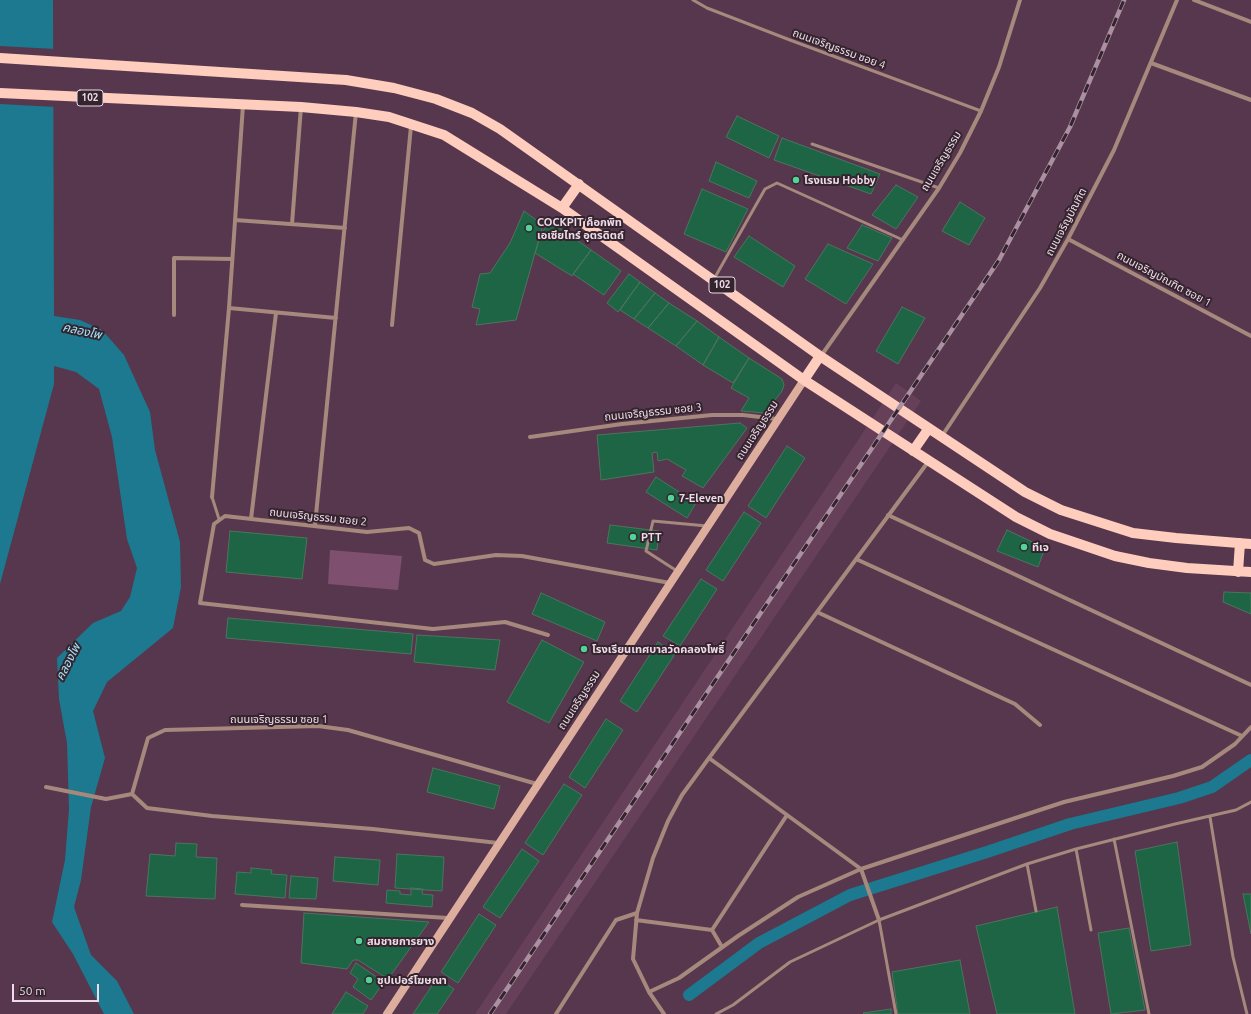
<!DOCTYPE html>
<meta charset="utf-8">
<style>
body{margin:0}
#map{position:relative;width:1251px;height:1014px;overflow:hidden;background:#57374d;font-family:Ubuntu,sans-serif}
canvas{display:block}
.scale{position:absolute;left:12px;top:984px;width:87px;height:18px;box-sizing:border-box;border:2px solid #efdae7;border-top:0;padding-left:5px;font-size:12px;line-height:14px;white-space:nowrap;color:#efdae7;-webkit-text-stroke:3px #33242e;paint-order:stroke}
</style>
<div id="map">
<canvas width="1251" height="1014"></canvas>
<div class="scale">50 m</div>
</div>
<script>
const context = document.querySelector('canvas').getContext('2d');
context.lineJoin = 'round';
function fill(path, color) {
  context.fillStyle = color;
  context.fill(path, 'evenodd');
}
function poly(rows) {
  const path = new Path2D();
  for (const r of rows) {
    path.moveTo(r[0], r[1]);
    for (let i = 2; i < r.length; i += 2) path.lineTo(r[i], r[i + 1]);
  }
  return path;
}
function trace(path, color, width, dash) {
  context.strokeStyle = color;
  context.lineWidth = width;
  context.lineCap = dash ? 'butt' : 'round';
  context.setLineDash(dash || []);
  context.stroke(path);
}
function drawText(font, color, halo, rows, align = 'center') {
  context.font = font + ' Ubuntu,"Noto Sans Thai",sans-serif';
  context.lineWidth = 4;
  context.setLineDash([]);
  context.textBaseline = 'middle';
  context.strokeStyle = halo;
  context.fillStyle = color;
  for (const [text, x, y, turn = 0] of rows) {
    context.save();
    context.translate(x, y);
    context.rotate((+turn || 0) * Math.PI / 180);
    context.textAlign = isNaN(turn) ? turn : align;
    if (halo) context.strokeText(text, 0, 0);
    context.fillText(text, 0, 0);
    context.restore();
  }
}
const built = poly([
 [896,383,921,401,506,1014,475,1014]
]);
const green = poly([
 [330,550,402,556,398,590,328,584]
]);
const water = poly([
 [0,0,53,0,54,316,80,320,102,330,124,355,150,412,155,450,180,542,181,587,173,628,107,682,93,711,105,758,91,807,81,880,74,907,91,955,117,981,134,1014,104,1014,73,954,52,922,65,860,69,809,67,743,59,699,57,658,93,623,121,611,130,597,137,568,127,539,112,437,99,389,76,372,54,366,54,384,0,584]
]);
const pier = poly([
 [0,46,55,49,56,107,0,104]
]);
const canal = poly([
 [689,995,759,943,850,895,987,852,1070,824,1179,798,1212,787,1251,760]
]);
const building = poly([
 [737,116,779,136,769,158,726,137,737,116],
 [782,138,880,174,871,194,774,160,782,138],
 [716,162,757,181,749,198,709,181,716,162],
 [896,185,918,197,896,229,872,215,896,185],
 [702,189,748,209,726,252,684,234,702,189],
 [960,202,985,218,969,245,942,231,960,202],
 [524,211,543,225,516,320,476,325,480,309,472,307,480,274,490,273,510,243,524,211],
 [550,221,591,250,572,276,535,253,541,234,550,221],
 [862,225,892,238,878,261,847,248,862,225],
 [749,236,795,266,783,287,734,257,749,236],
 [828,244,873,264,846,304,805,279,828,244],
 [591,250,621,271,604,295,573,274,591,250],
 [629,274,640,282,618,312,607,303,629,274],
 [640,282,655,293,634,319,620,310,640,282],
 [655,293,669,303,648,328,634,319,655,293],
 [669,303,697,321,676,346,648,328,669,303],
 [902,307,925,318,898,364,876,351,902,307],
 [697,321,719,337,703,365,676,346,697,321],
 [719,337,749,358,733,383,703,365,719,337],
 [749,358,782,379,784,385,782,391,765,413,741,411,749,398,731,388,749,358],
 [740,423,747,428,703,488,682,476,686,470,667,459,658,461,657,452,652,453,654,472,601,480,597,435,740,423],
 [787,446,805,458,766,518,748,506,787,446],
 [656,477,696,503,687,518,646,492,656,477],
 [744,512,761,523,723,581,706,570,744,512],
 [610,525,659,531,657,550,607,543,610,525],
 [1007,530,1045,548,1038,567,997,551,1007,530],
 [230,531,307,538,302,579,226,572,230,531],
 [701,579,717,589,680,646,663,636,701,579],
 [1224,592,1251,593,1251,614,1223,602,1224,592],
 [541,593,605,622,597,641,532,614,541,593],
 [228,618,413,634,411,654,226,638,228,618],
 [417,635,500,640,495,670,414,662,417,635],
 [542,640,584,662,549,723,507,702,542,640],
 [658,642,675,654,637,712,620,701,658,642],
 [606,719,623,730,585,788,569,777,606,719],
 [433,768,500,786,494,809,427,792,433,768],
 [564,784,582,795,543,855,525,843,564,784],
 [1177,842,1191,945,1151,951,1135,851,1177,842],
 [176,843,197,844,196,857,217,858,215,899,146,896,150,854,175,856,176,843],
 [522,849,539,861,500,918,483,907,522,849],
 [397,854,444,857,442,891,395,888,397,854],
 [335,857,380,860,378,885,333,881,335,857],
 [251,868,272,870,271,874,287,875,285,898,235,894,237,872,251,873,251,868],
 [291,876,318,878,316,899,289,898,291,876],
 [411,888,423,889,422,894,433,895,432,907,386,903,387,890,400,891,400,894,411,895,411,888],
 [1243,894,1251,894,1251,934,1243,894],
 [1057,907,1075,1014,997,1014,976,926,1057,907],
 [304,913,429,922,388,979,358,960,353,960,347,969,301,963,304,913],
 [479,914,496,925,458,983,441,972,479,914],
 [1129,928,1145,1010,1111,1014,1098,933,1129,928],
 [960,960,970,1014,898,1014,892,972,960,960],
 [356,963,384,982,371,1000,353,987,358,979,350,973,356,963],
 [437,978,454,989,437,1014,413,1014,437,978],
 [346,992,368,1006,363,1014,332,1014,346,992],
 [891,1009,891,1014,864,1014,863,1013,891,1009]
]);
const lane = poly([
 [693,0,707,8,790,40,981,111],
 [812,144,939,188],
 [714,279,765,189,777,183,903,240],
 [212,497,219,519],
 [677,571,646,551,653,521,707,526],
 [1210,817,1233,957,1247,1014],
 [1114,839,1149,1014],
 [1076,849,1091,930],
 [1027,864,1036,911],
 [879,920,896,1014],
 [716,1014,733,1005,790,962,879,920,1027,864,1076,849,1175,824,1236,810,1251,802]
]);
const street = poly([
 [1194,0,1251,22],
 [1151,63,1251,100],
 [235,220,345,228],
 [292,224,301,107],
 [1068,239,1251,336],
 [229,308,336,318],
 [174,315,174,258,232,259],
 [392,325,411,126],
 [821,356,939,188,960,153,981,111,999,67,1020,0],
 [942,436,1040,288,1068,239,1114,150,1177,0],
 [530,437,622,424,712,415,743,415,777,419],
 [212,497,229,308,243,105],
 [888,515,1251,685],
 [251,519,276,313],
 [315,525,356,112],
 [856,559,1242,736],
 [817,612,1015,704,1040,725],
 [548,635,505,622,433,629,200,603,214,524,225,516,367,532,409,528,419,533,425,560,434,564,496,555,522,556,670,583],
 [709,758,861,869,879,920],
 [46,787,106,799,132,794,148,738,165,730,318,726,348,730,537,784],
 [132,794,147,808,212,816,373,829,498,843],
 [242,905,448,918],
 [636,920,712,930,722,947],
 [712,930,787,815],
 [649,992,679,978,738,936,798,897,861,869,1064,802,1173,776,1202,767,1235,744,1251,727],
 [556,1014,616,920,637,913],
 [664,1014,649,992,633,959,637,913,653,858,668,821,682,795,709,758,928,462]
]);
const secondary = poly([
 [387,1014,804,380]
]);
const primary = poly([
 [0,58,346,80,394,88,436,99,472,113,500,129,820,356,1025,492,1061,510,1133,533,1176,538,1251,544],
 [0,93,301,107,356,112,389,117,444,135,562,208,804,380,1016,517,1050,534,1115,556,1149,563,1187,568,1251,572],
 [562,208,579,184],
 [804,380,820,356],
 [913,451,929,428],
 [1238,572,1240,543]
]);
const rail = poly([
 [490,1014,999,260,1070,127,1124,0]
]);
const markers = [
 [796,180,4,"#53d397"],
 [529,228,4,"#53d397"],
 [671,498,4,"#53d397"],
 [633,537,4,"#53d397"],
 [1024,547,4,"#53d397"],
 [584,649,4,"#53d397"],
 [359,941,4,"#53d397"],
 [369,980,4,"#53d397"]
];
const shields = [
 [90,98,26],
 [722,285,26]
];
const shieldNames = [
 ["102",90,98],
 ["102",722,285]
];
const streetNames = [
 ["ถนนเจริญธรรม ซอย 4",839,49,20],
 ["ถนนเจริญธรรม",941,161,-59],
 ["ถนนเจริญบัณฑิต",1066,222,-62],
 ["ถนนเจริญบัณฑิต ซอย 1",1164,279,28],
 ["ถนนเจริญธรรม ซอย 3",653,412,-6],
 ["ถนนเจริญธรรม",757,430,-57],
 ["ถนนเจริญธรรม ซอย 2",318,517,6],
 ["ถนนเจริญธรรม",579,700,-57],
 ["ถนนเจริญธรรม ซอย 1",279,719]
];
const poiNames = [
 ["โรงแรม Hobby",804,180],
 ["COCKPIT ค็อกพิท",537,222],
 ["เอเซียไทร์ อุตรดิตถ์",537,235],
 ["7-Eleven",679,498],
 ["PTT",641,537],
 ["ทีเจ",1032,547],
 ["โรงเรียนเทศบาลวัดคลองโพธิ์",592,649],
 ["สมชายการยาง",367,941],
 ["ซุปเปอร์โฆษณา",377,980]
];
const waterNames = [
 ["คลองโพ",82,331,12],
 ["คลองโพ",68,662,-63]
];
fill(built, '#663f59');
fill(green, '#7e4f6f');
fill(water, '#1c7990');
fill(pier, '#57374d');
trace(canal, '#1c7990', 12);
fill(building, '#1d6544');
trace(building, '#4d745f', 1);
trace(lane, '#a6887d', 3);
trace(street, '#a6887d', 4);
trace(secondary, '#ddad9d', 8);
trace(primary, '#fecdbd', 10);
trace(rail, '#aa90a1', 4.5);
trace(rail, '#33242e', 3, [9]);
for (const [x, y, r, color] of markers) {
  const dot = new Path2D();
  dot.arc(x, y, r, 0, 2 * Math.PI);
  context.fillStyle = color;
  context.fill(dot);
  trace(dot, '#33242e', 1.5);
}
for (const [x, y, w] of shields) {
  const box = new Path2D();
  box.roundRect(x - w / 2, y - 8, w, 16, 3);
  context.fillStyle = '#33242e';
  context.fill(box);
  trace(box, '#efdae7', 1);
}
drawText('bold 10px', '#efdae7', null, shieldNames);
drawText('11px', '#efdae7', '#33242e', streetNames);
drawText('bold 11px', '#efdae7', '#33242e', poiNames, 'left');
drawText('italic 12px', '#a4e5fa', '#33242e', waterNames);
</script>
